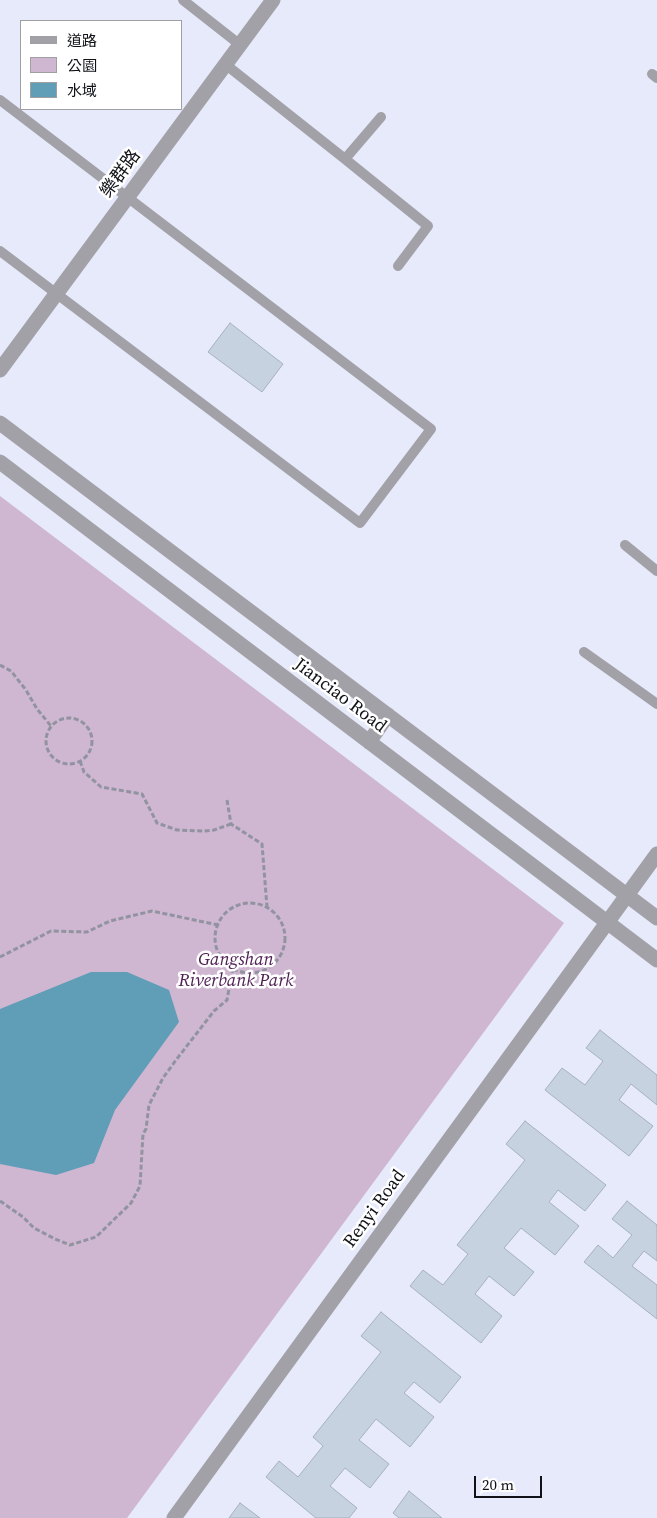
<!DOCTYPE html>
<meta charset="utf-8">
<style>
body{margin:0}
#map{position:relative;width:657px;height:1518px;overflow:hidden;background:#e6eafa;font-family:"Source Serif 4","Noto Sans TC",serif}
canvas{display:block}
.legend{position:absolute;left:20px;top:20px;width:162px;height:90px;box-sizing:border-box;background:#fff;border:1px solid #a0a0a3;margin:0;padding:6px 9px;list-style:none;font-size:15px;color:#111218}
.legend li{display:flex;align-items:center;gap:10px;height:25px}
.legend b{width:25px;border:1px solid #a0a0a3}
.scale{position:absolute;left:474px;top:1476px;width:68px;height:22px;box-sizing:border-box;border:2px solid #111218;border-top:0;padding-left:6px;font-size:15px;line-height:18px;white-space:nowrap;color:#111218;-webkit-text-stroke:4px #fff;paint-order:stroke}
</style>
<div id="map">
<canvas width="657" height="1518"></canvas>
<ul class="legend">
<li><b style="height:6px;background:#a3a1a8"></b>道路</li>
<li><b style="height:14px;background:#cfb6d1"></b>公園</li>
<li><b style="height:14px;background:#609db7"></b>水域</li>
</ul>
<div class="scale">20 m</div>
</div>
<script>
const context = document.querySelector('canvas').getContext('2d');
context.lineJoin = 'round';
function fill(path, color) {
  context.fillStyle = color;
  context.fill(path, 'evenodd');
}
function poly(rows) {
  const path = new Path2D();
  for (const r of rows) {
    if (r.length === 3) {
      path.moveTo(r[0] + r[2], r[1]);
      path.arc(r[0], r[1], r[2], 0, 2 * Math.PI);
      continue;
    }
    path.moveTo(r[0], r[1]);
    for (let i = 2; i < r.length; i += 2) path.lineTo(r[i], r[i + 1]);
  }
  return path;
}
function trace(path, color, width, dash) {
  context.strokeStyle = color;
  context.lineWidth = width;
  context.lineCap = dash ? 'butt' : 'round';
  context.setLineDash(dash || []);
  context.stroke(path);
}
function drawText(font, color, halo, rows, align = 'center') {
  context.font = font + ' "Source Serif 4","Noto Sans TC",serif';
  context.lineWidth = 5;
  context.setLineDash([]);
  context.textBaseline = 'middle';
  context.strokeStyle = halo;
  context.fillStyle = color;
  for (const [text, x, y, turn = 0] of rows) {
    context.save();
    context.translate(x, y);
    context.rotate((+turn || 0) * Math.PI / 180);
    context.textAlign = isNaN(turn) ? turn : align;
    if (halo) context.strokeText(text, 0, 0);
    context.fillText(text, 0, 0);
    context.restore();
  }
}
const green = poly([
 [0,496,564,923,127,1518,0,1518]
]);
const water = poly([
 [91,972,127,972,169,990,179,1022,115,1110,94,1163,56,1175,0,1164,0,1009]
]);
const building = poly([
 [230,323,283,364,262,392,208,352,230,323],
 [600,1030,657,1075,657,1105,631,1084,619,1100,653,1126,629,1156,545,1090,562,1068,585,1085,603,1061,586,1048,600,1030],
 [525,1121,606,1185,585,1211,558,1190,549,1202,579,1226,555,1255,521,1228,504,1248,534,1272,514,1296,489,1276,475,1294,502,1316,481,1343,410,1286,423,1270,443,1285,468,1254,457,1245,525,1160,506,1144,525,1121],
 [627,1201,657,1225,657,1261,644,1251,632,1266,657,1285,657,1319,584,1262,598,1245,613,1258,632,1235,612,1219,627,1201],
 [381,1312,461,1377,440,1403,414,1382,404,1393,434,1417,410,1447,376,1419,359,1440,389,1464,370,1488,345,1468,330,1486,357,1508,349,1518,316,1518,266,1477,279,1461,298,1477,323,1446,313,1437,381,1352,361,1336,381,1312],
 [409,1491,442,1518,399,1518,393,1513,409,1491],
 [240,1503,260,1518,229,1518,240,1503]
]);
const path = poly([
 [0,665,11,671,26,690,37,709,51,726],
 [69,741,23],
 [80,761,84,772,101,787,142,794,157,823,177,830,204,831,214,830,231,824],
 [227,800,231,824,262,844,267,907],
 [250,938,35],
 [0,957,51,931,87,932,110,921,152,911,218,925],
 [0,1201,23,1217,34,1228,55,1239,70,1245,96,1237,131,1203,140,1186,143,1134,146,1129,149,1105,163,1078,176,1060,214,1011,227,1000,233,967]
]);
const service = poly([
 [183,0,239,44],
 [225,64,345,159,381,117],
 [652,74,657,78],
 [0,100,431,429,360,523,0,251],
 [345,159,428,226,398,266],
 [625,545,657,571],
 [584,652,657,704]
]);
const minor = poly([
 [0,370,273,0],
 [0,423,657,918],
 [0,462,657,960],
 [369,742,388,715],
 [174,1518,657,854]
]);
const streetNames = [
 ["樂群路",121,174,-54],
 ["Jianciao Road",340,696,37],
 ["Renyi Road",375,1209,-54]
];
const parkNames = [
 ["Gangshan",236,960],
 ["Riverbank Park",236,981]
];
fill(green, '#cfb6d1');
fill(water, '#609db7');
fill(building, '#c6d2df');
trace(building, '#a6b1bd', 1);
trace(path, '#9194a0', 3, [5, 2.5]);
trace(service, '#a3a1a8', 10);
trace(minor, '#a3a1a8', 15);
drawText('18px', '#111218', '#fff', streetNames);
drawText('italic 18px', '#502055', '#fff', parkNames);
</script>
